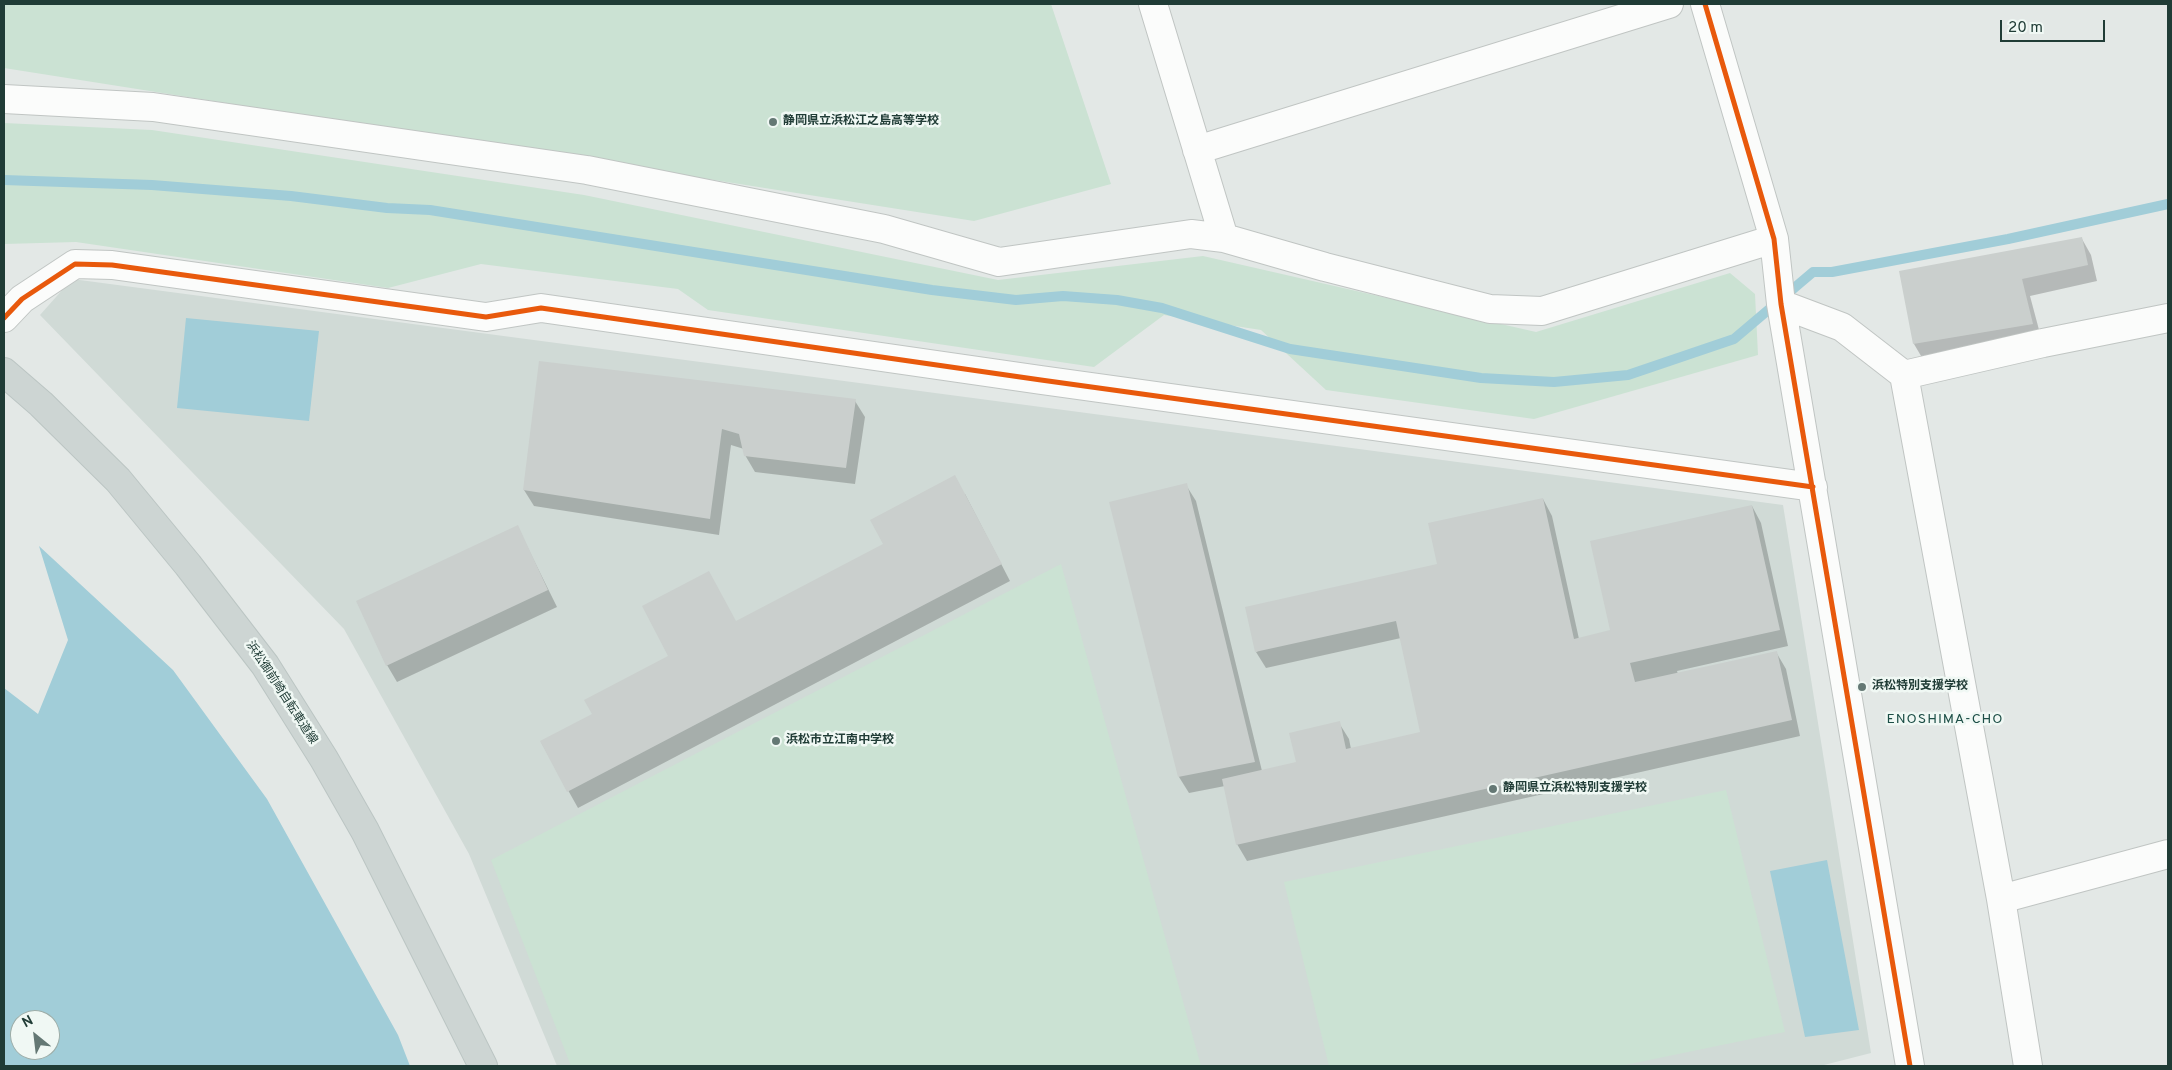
<!DOCTYPE html>
<meta charset="utf-8">
<style>
body{margin:0}
#map{position:relative;width:2172px;height:1070px;overflow:hidden;background:#e3e8e6;font-family:Overpass,sans-serif}
canvas{display:block}
.frame{position:absolute;inset:0;border:5px solid #203c36;pointer-events:none}
.north{position:absolute;left:10px;top:1010px;width:50px;height:50px;box-sizing:border-box;background:#f0f8f4;border:1px solid #9dada8;border-radius:50%;rotate:331deg;font-size:14px;font-weight:700;line-height:20px;text-align:center;color:#203c36}
.north::after{content:'';display:block;margin:auto;width:18px;height:22px;background:#647874;clip-path:polygon(50% 0,100% 100%,50% 72%,0 100%)}
.scale{position:absolute;left:2000px;top:20px;width:105px;height:22px;box-sizing:border-box;border:2px solid #203c36;border-top:0;padding-left:6px;font-size:15px;line-height:18px;white-space:nowrap;color:#203c36;-webkit-text-stroke:4px #f0f8f4;paint-order:stroke}
</style>
<div id="map">
<canvas width="2172" height="1070"></canvas>
<div class="frame"></div>
<div class="north">N</div>
<div class="scale">20 m</div>
</div>
<script>
const context = document.querySelector('canvas').getContext('2d');
context.lineJoin = 'round';
function fill(path, color) {
  context.fillStyle = color;
  context.fill(path, 'evenodd');
}
function poly(rows) {
  const path = new Path2D();
  for (const r of rows) {
    path.moveTo(r[0], r[1]);
    for (let i = 2; i < r.length; i += 2) path.lineTo(r[i], r[i + 1]);
  }
  return path;
}
function trace(path, color, width, dash) {
  context.strokeStyle = color;
  context.lineWidth = width;
  context.lineCap = dash ? 'butt' : 'round';
  context.setLineDash(dash || []);
  context.stroke(path);
}
function drawText(font, color, halo, rows, align = 'center') {
  context.font = font + ' Overpass,"Noto Sans JP",sans-serif';
  context.lineWidth = 5;
  context.setLineDash([]);
  context.textBaseline = 'middle';
  context.strokeStyle = halo;
  context.fillStyle = color;
  for (const [text, x, y, turn = 0] of rows) {
    context.save();
    context.translate(x, y);
    context.rotate((+turn || 0) * Math.PI / 180);
    context.textAlign = isNaN(turn) ? turn : align;
    if (halo) context.strokeText(text, 0, 0);
    context.fillText(text, 0, 0);
    context.restore();
  }
}
const built = poly([
 [72,279,1783,505,1871,1053,1820,1066,557,1066,469,854,344,629,40,315]
]);
const green = poly([
 [4,4,1051,4,1111,184,974,221,4,68],
 [4,123,152,130,584,195,998,280,1203,256,1536,332,1730,273,1755,294,1758,355,1534,419,1326,390,1261,330,1164,315,1094,367,708,310,678,289,481,264,388,288,76,242,4,244],
 [1061,564,1201,1066,571,1066,491,860],
 [1726,790,1785,1032,1620,1066,1329,1066,1284,882]
]);
const water = poly([
 [186,318,319,331,309,421,177,408],
 [39,546,173,670,267,799,398,1035,410,1066,4,1066,4,688,38,714,68,640],
 [20,1020,50,1020,50,1050,20,1050],
 [1827,860,1859,1030,1805,1037,1770,871]
]);
const shadow = poly([
 [2082,239,2091,255,2097,281,2030,296,2042,341,1924,361,1914,344,1900,272],
 [540,362,855,401,865,417,855,484,755,472,745,455,744,449,731,445,719,535,534,506,524,490],
 [1186,485,1196,501,1262,771,1297,763,1339,723,1349,739,1351,749,1422,733,1401,638,1266,668,1256,652,1439,564,1543,499,1552,516,1579,639,1612,631,1752,506,1761,523,1788,646,1677,671,1678,674,1776,652,1786,669,1800,736,1247,861,1237,844,1225,786,1189,793,1179,777],
 [965,494,1010,581,578,808,541,742,593,715,736,623,884,545],
 [517,526,557,607,397,682,387,665]
]);
const stream = poly([
 [4,180,152,185,291,196,387,208,430,210,932,290,1016,300,1063,296,1117,300,1162,308,1290,349,1481,378,1554,382,1628,375,1734,339,1813,272,1832,272,2008,239,2168,204]
]);
const building = poly([
 [2082,237,2088,265,2022,279,2033,324,1913,344,1899,271],
 [539,361,856,399,846,468,744,456,739,434,722,429,710,519,523,490],
 [955,475,1002,564,567,792,540,741,592,714,584,700,668,656,642,606,709,571,736,621,883,544,870,520],
 [1187,483,1255,762,1178,777,1109,502],
 [1543,498,1574,639,1610,630,1590,541,1752,505,1780,630,1630,663,1635,682,1777,651,1792,720,1236,845,1222,779,1296,762,1289,733,1340,721,1346,749,1420,732,1396,621,1255,652,1245,607,1437,564,1428,523],
 [518,525,548,590,386,666,356,601]
]);
const minor = poly([
 [1153,4,1224,238,1325,267,1490,309,1542,311,1774,239],
 [1705,4,1774,239,1781,304,1910,1066],
 [4,99,153,107,587,170,884,229,999,262,1191,234,1224,238],
 [1197,150,1669,4],
 [1781,304,1842,327,1904,375,2043,343,2168,318],
 [4,318,22,299,75,264,112,265,486,317,541,308,1041,380,1813,487],
 [1904,375,2001,899,2028,1066],
 [2001,899,2168,854]
]);
const major = poly([
 [4,372,41,404,118,480,188,565,265,665,324,759,365,831,483,1066]
]);
const cycleway = poly([
 [1705,4,1774,239,1781,304,1910,1066],
 [4,318,22,299,75,264,112,265,486,317,541,308,1041,380,1813,487]
]);
const markers = [
 [773,122,5,"#647874"],
 [1862,687,5,"#647874"],
 [776,741,5,"#647874"],
 [1493,789,5,"#647874"]
];
const poiNames = [
 ["静岡県立浜松江之島高等学校",783,122],
 ["浜松特別支援学校",1872,687],
 ["浜松市立江南中学校",786,741],
 ["静岡県立浜松特別支援学校",1503,789]
];
const streetNames = [
 ["浜松御前崎自転車道線",281,693,57]
];
const neighbourhoodNames = [
 ["ENOSHIMA-CHO",1945,720]
];
fill(built, '#d0dad6');
fill(green, '#cbe2d3');
fill(water, '#a1cdd8');
fill(shadow, '#0003');
trace(stream, '#a1cdd8', 10);
fill(building, '#cacfcd');
trace(minor, '#c0c5c3', 30);
trace(major, '#bbc5c3', 30);
trace(minor, '#fbfcfb', 28);
trace(major, '#cdd5d3', 28);
trace(cycleway, '#e8590c', 5);
for (const [x, y, r, color] of markers) {
  const dot = new Path2D();
  dot.arc(x, y, r, 0, 2 * Math.PI);
  context.fillStyle = color;
  context.fill(dot);
  trace(dot, '#f0f8f4', 2);
}
drawText('bold 12px', '#203c36', '#f0f8f4', poiNames, 'left');
drawText('12px', '#203c36', '#f0f8f4', streetNames);
context.letterSpacing = '1px';
drawText('14px', '#1c4e46', '#f0f8f4', neighbourhoodNames);
context.letterSpacing = '0px';
</script>
